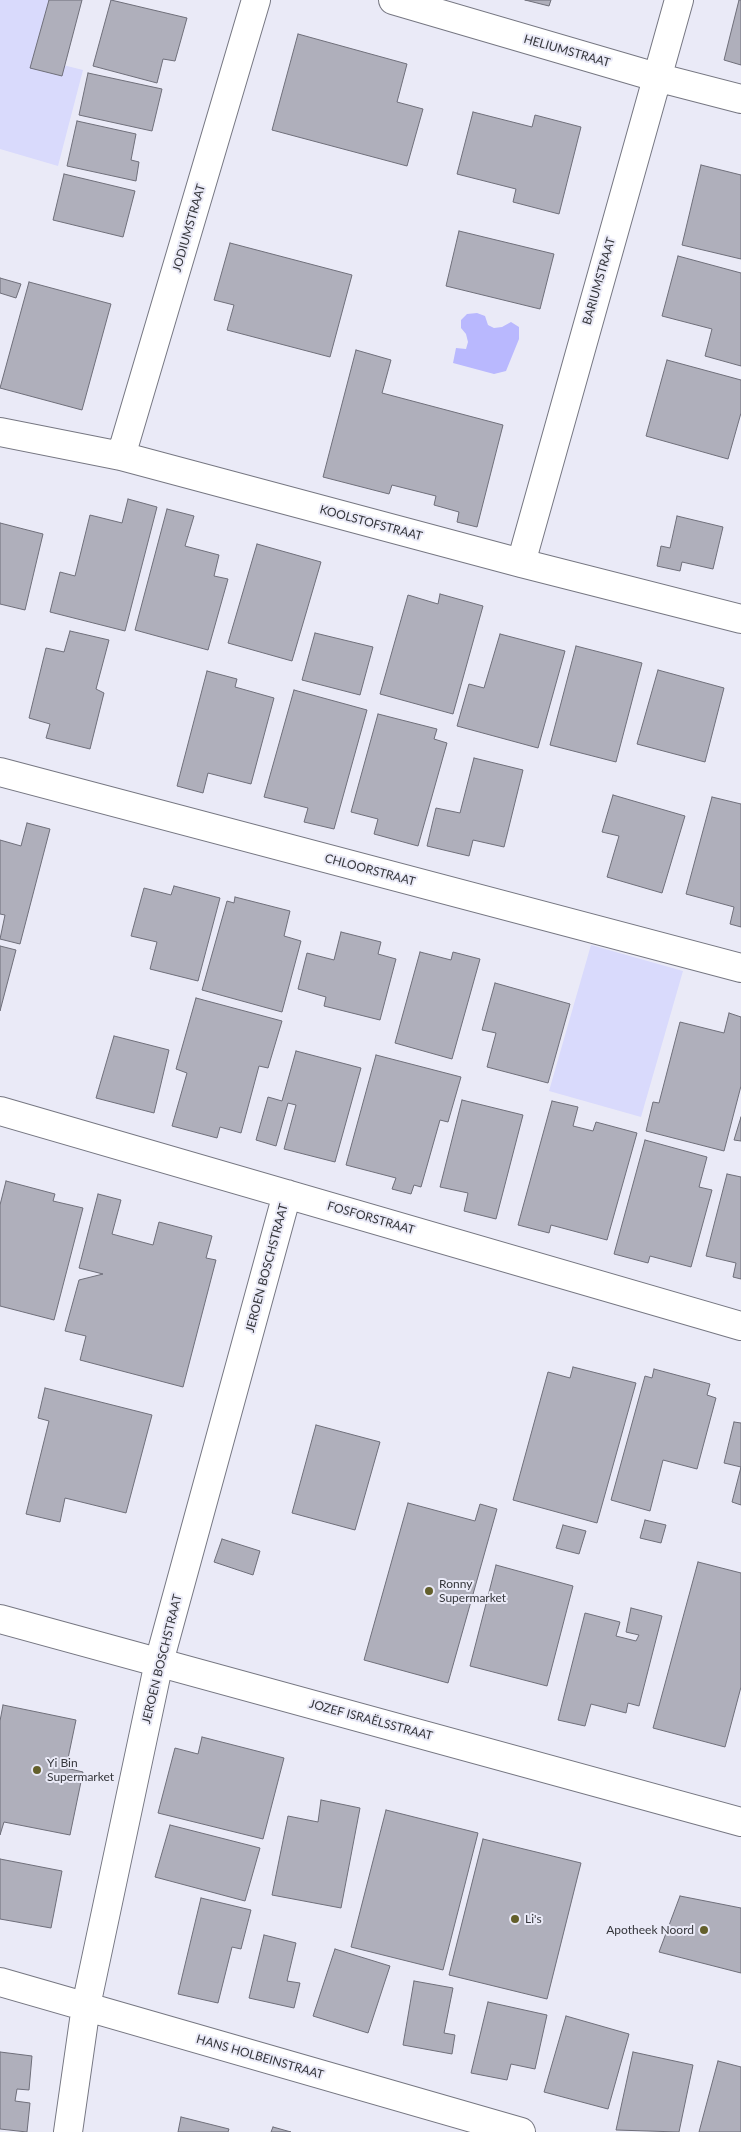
<!DOCTYPE html>
<meta charset="utf-8">
<style>
body{margin:0}
canvas{display:block;background:#eaeaf7}
</style>
<canvas width="741" height="2132"></canvas>
<script>
const context = document.querySelector('canvas').getContext('2d');
context.lineJoin = 'round';
function fill(path, color) {
  context.fillStyle = color;
  context.fill(path, 'evenodd');
}
function poly(rows) {
  const path = new Path2D();
  for (const r of rows) {
    path.moveTo(r[0], r[1]);
    for (let i = 2; i < r.length; i += 2) path.lineTo(r[i], r[i + 1]);
  }
  return path;
}
function trace(path, color, width, dash) {
  context.strokeStyle = color;
  context.lineWidth = width;
  context.lineCap = dash ? 'butt' : 'round';
  context.setLineDash(dash || []);
  context.stroke(path);
}
function drawText(font, color, halo, rows, align = 'center') {
  context.font = font + ' Lato,sans-serif';
  context.lineWidth = 4;
  context.setLineDash([]);
  context.textBaseline = 'middle';
  context.strokeStyle = halo;
  context.fillStyle = color;
  for (const [text, x, y, turn = 0] of rows) {
    context.save();
    context.translate(x, y);
    context.rotate((+turn || 0) * Math.PI / 180);
    context.textAlign = isNaN(turn) ? turn : align;
    if (halo) context.strokeText(text, 0, 0);
    context.fillText(text, 0, 0);
    context.restore();
  }
}
const green = poly([
 [0,0,51,0,35,58,83,70,58,166,0,149],
 [591,945,683,971,641,1117,549,1091]
]);
const water = poly([
 [477,313,485,316,488,325,494,328,502,327,511,322,519,327,519,339,506,371,494,374,453,363,456,348,466,349,468,342,466,334,461,328,461,320,467,314]
]);
const building = poly([
 [49,0,82,0,62,76,30,68,49,0],
 [111,0,187,18,175,61,163,59,157,83,93,66,111,0],
 [525,0,551,0,549,6,525,0],
 [739,0,741,0,741,65,724,60,739,0],
 [298,34,407,64,397,102,423,109,407,166,272,130,298,34],
 [88,73,162,89,152,131,79,115,88,73],
 [473,112,532,127,535,115,581,127,559,214,513,202,516,189,457,174,473,112],
 [77,121,136,134,131,160,139,162,136,181,67,166,77,121],
 [701,165,741,175,741,259,682,245,701,165],
 [64,174,135,191,123,237,53,220,64,174],
 [459,231,554,254,540,309,446,286,459,231],
 [230,243,352,275,330,357,227,330,234,305,214,300,230,243],
 [678,256,741,273,741,366,705,356,712,329,662,316,678,256],
 [0,278,21,284,16,298,0,293,0,278],
 [29,282,111,304,82,410,0,388,29,282],
 [356,350,391,360,382,393,503,425,477,527,457,522,459,512,434,505,436,496,392,485,389,494,323,477,356,350],
 [667,360,741,380,741,413,728,459,646,436,667,360],
 [128,499,157,507,125,631,50,612,60,572,75,576,90,515,122,523,128,499],
 [167,509,194,516,185,546,219,555,214,576,228,579,208,650,135,630,167,509],
 [677,516,723,527,713,569,682,562,680,571,657,566,661,546,670,548,677,516],
 [0,523,43,534,25,610,0,604,0,523],
 [257,544,321,562,292,661,228,643,257,544],
 [440,594,483,606,453,714,380,694,408,595,438,604,440,594],
 [70,631,109,640,96,689,104,693,90,749,46,738,50,724,29,718,46,648,64,652,70,631],
 [315,633,373,647,360,695,302,680,315,633],
 [500,634,565,651,538,748,457,726,469,684,484,688,500,634],
 [576,646,642,663,616,762,550,745,576,646],
 [658,670,724,688,705,762,637,744,658,670],
 [207,671,237,679,235,687,274,698,251,784,208,773,203,793,177,786,207,671],
 [294,690,367,710,334,829,304,822,308,808,264,797,294,690],
 [378,714,437,729,434,739,447,743,418,846,374,834,378,819,351,812,378,714],
 [474,758,523,770,504,847,473,840,469,856,427,846,436,808,460,813,474,758],
 [613,795,685,816,662,893,607,877,619,836,602,832,613,795],
 [712,797,741,804,741,927,730,924,734,907,686,894,712,797],
 [27,823,50,829,20,944,0,939,5,915,0,914,0,840,21,846,27,823],
 [174,886,220,898,198,981,150,969,157,942,131,936,144,888,171,895,174,886],
 [235,897,290,911,284,936,301,941,282,1012,202,990,227,901,234,903,235,897],
 [341,932,381,942,378,954,396,959,380,1020,324,1006,326,997,298,989,307,953,334,960,341,932],
 [0,946,16,950,0,1011,0,946],
 [420,952,451,960,453,952,480,959,452,1059,395,1043,420,952],
 [495,983,570,1004,548,1083,487,1067,496,1033,482,1030,495,983],
 [196,998,282,1021,268,1068,259,1066,241,1133,220,1127,217,1138,172,1126,187,1073,176,1069,196,998],
 [729,1013,741,1017,741,1086,724,1151,646,1131,653,1102,659,1103,680,1022,724,1033,729,1013],
 [114,1036,169,1050,154,1113,96,1098,114,1036],
 [296,1051,361,1068,335,1162,284,1149,296,1105,288,1103,276,1146,256,1140,268,1097,282,1101,296,1051],
 [376,1055,461,1077,448,1122,440,1120,421,1187,414,1185,411,1194,392,1189,396,1178,346,1165,376,1055],
 [462,1100,523,1115,496,1219,464,1211,468,1193,440,1187,462,1100],
 [552,1101,578,1107,573,1126,593,1131,596,1122,637,1133,607,1240,551,1225,549,1233,518,1225,552,1101],
 [741,1117,741,1141,734,1140,741,1117],
 [645,1140,707,1157,699,1187,712,1190,691,1267,650,1256,648,1263,614,1254,645,1140],
 [727,1174,741,1177,741,1279,733,1277,736,1263,706,1256,727,1174],
 [6,1181,55,1194,53,1201,83,1208,54,1320,0,1306,0,1205,6,1181],
 [98,1194,121,1200,112,1234,153,1245,159,1222,212,1236,206,1258,216,1260,183,1387,80,1360,86,1336,65,1331,79,1280,103,1274,79,1268,98,1194],
 [573,1367,636,1383,597,1523,513,1500,548,1372,570,1378,573,1367],
 [654,1369,710,1384,707,1395,716,1398,697,1469,663,1460,650,1511,611,1500,645,1376,652,1378,654,1369],
 [45,1388,152,1415,126,1513,65,1498,60,1522,26,1514,49,1421,38,1418,45,1388],
 [734,1422,741,1423,741,1505,732,1502,741,1467,724,1463,734,1422],
 [316,1425,380,1442,355,1530,292,1513,316,1425],
 [408,1503,475,1521,480,1504,497,1509,448,1683,364,1660,408,1503],
 [645,1520,666,1525,661,1543,640,1538,645,1520],
 [563,1525,586,1531,579,1554,556,1548,563,1525],
 [222,1539,260,1551,253,1575,214,1562,222,1539],
 [698,1562,741,1573,741,1687,725,1747,653,1728,698,1562],
 [496,1565,573,1586,547,1686,470,1666,496,1565],
 [631,1608,662,1616,639,1706,628,1703,626,1713,591,1704,585,1726,558,1720,585,1613,620,1622,616,1636,636,1641,639,1635,626,1632,631,1608],
 [3,1705,76,1720,66,1768,83,1772,70,1835,4,1822,0,1835,0,1721,3,1705],
 [202,1737,284,1758,263,1839,158,1813,175,1748,198,1754,202,1737],
 [321,1800,360,1808,341,1908,272,1895,288,1816,318,1822,321,1800],
 [386,1810,478,1833,443,1970,351,1947,386,1810],
 [170,1825,260,1848,245,1901,155,1877,170,1825],
 [483,1839,581,1863,547,1999,449,1975,483,1839],
 [0,1859,62,1871,51,1928,0,1919,0,1859],
 [680,1896,741,1908,741,1973,659,1952,680,1896],
 [201,1898,251,1910,241,1949,232,1947,218,2003,178,1994,201,1898],
 [264,1935,296,1943,287,1981,300,1983,294,2008,249,1998,264,1935],
 [335,1949,390,1966,368,2033,313,2016,335,1949],
 [414,1981,453,1988,444,2033,455,2035,452,2054,403,2045,414,1981],
 [488,2002,547,2015,535,2069,511,2064,507,2080,471,2073,488,2002],
 [566,2016,629,2034,608,2109,544,2092,566,2016],
 [0,2052,32,2056,29,2090,17,2089,15,2101,30,2103,27,2132,0,2129,0,2052],
 [633,2052,693,2065,679,2132,616,2130,633,2052],
 [718,2061,741,2067,741,2132,699,2132,718,2061],
 [181,2117,229,2129,228,2132,178,2132,181,2117],
 [273,2127,291,2132,271,2132,273,2127]
]);
const minor = poly([
 [393,0,656,77,741,99],
 [0,432,121,456,521,563,741,619],
 [121,456,256,0],
 [521,563,679,0],
 [0,772,741,968],
 [0,1111,741,1326],
 [0,1982,521,2132],
 [68,2132,86,2006,159,1662,287,1194]
]);
const tertiary = poly([
 [0,1619,741,1822]
]);
const markers = [
 [429,1591,5,"#635f2b"],
 [37,1770,5,"#635f2b"],
 [515,1919,5,"#635f2b"],
 [704,1930,5,"#635f2b"]
];
const streetNames = [
 ["HELIUMSTRAAT",567,51,16],
 ["JODIUMSTRAAT",189,228,-74],
 ["BARIUMSTRAAT",599,281,-74],
 ["KOOLSTOFSTRAAT",371,523,15],
 ["CHLOORSTRAAT",370,870,15],
 ["FOSFORSTRAAT",371,1218,16],
 ["JEROEN BOSCHSTRAAT",267,1268,-75],
 ["JEROEN BOSCHSTRAAT",162,1659,-76],
 ["JOZEF ISRAËLSSTRAAT",371,1720,15],
 ["HANS HOLBEINSTRAAT",260,2057,16]
];
const poiNames = [
 ["Ronny",439,1584],
 ["Supermarket",439,1598],
 ["Yi Bin",47,1763],
 ["Supermarket",47,1777],
 ["Li's",525,1919],
 ["Apotheek Noord",694,1930,"right"]
];
fill(green, '#d9dafc');
fill(water, '#b9b8fe');
fill(building, '#afafbb');
trace(building, '#6f6f7a', 1);
trace(minor, '#767782', 30);
trace(tertiary, '#767782', 30);
trace(minor, '#fff', 28);
trace(tertiary, '#fff', 28);
for (const [x, y, r, color] of markers) {
  const dot = new Path2D();
  dot.arc(x, y, r, 0, 2 * Math.PI);
  context.fillStyle = color;
  context.fill(dot);
  trace(dot, '#eaeaf7', 2);
}
drawText('12px', '#35363b', '#eaeaf7', streetNames);
drawText('12px', '#35363b', '#eaeaf7', poiNames, 'left');
</script>
